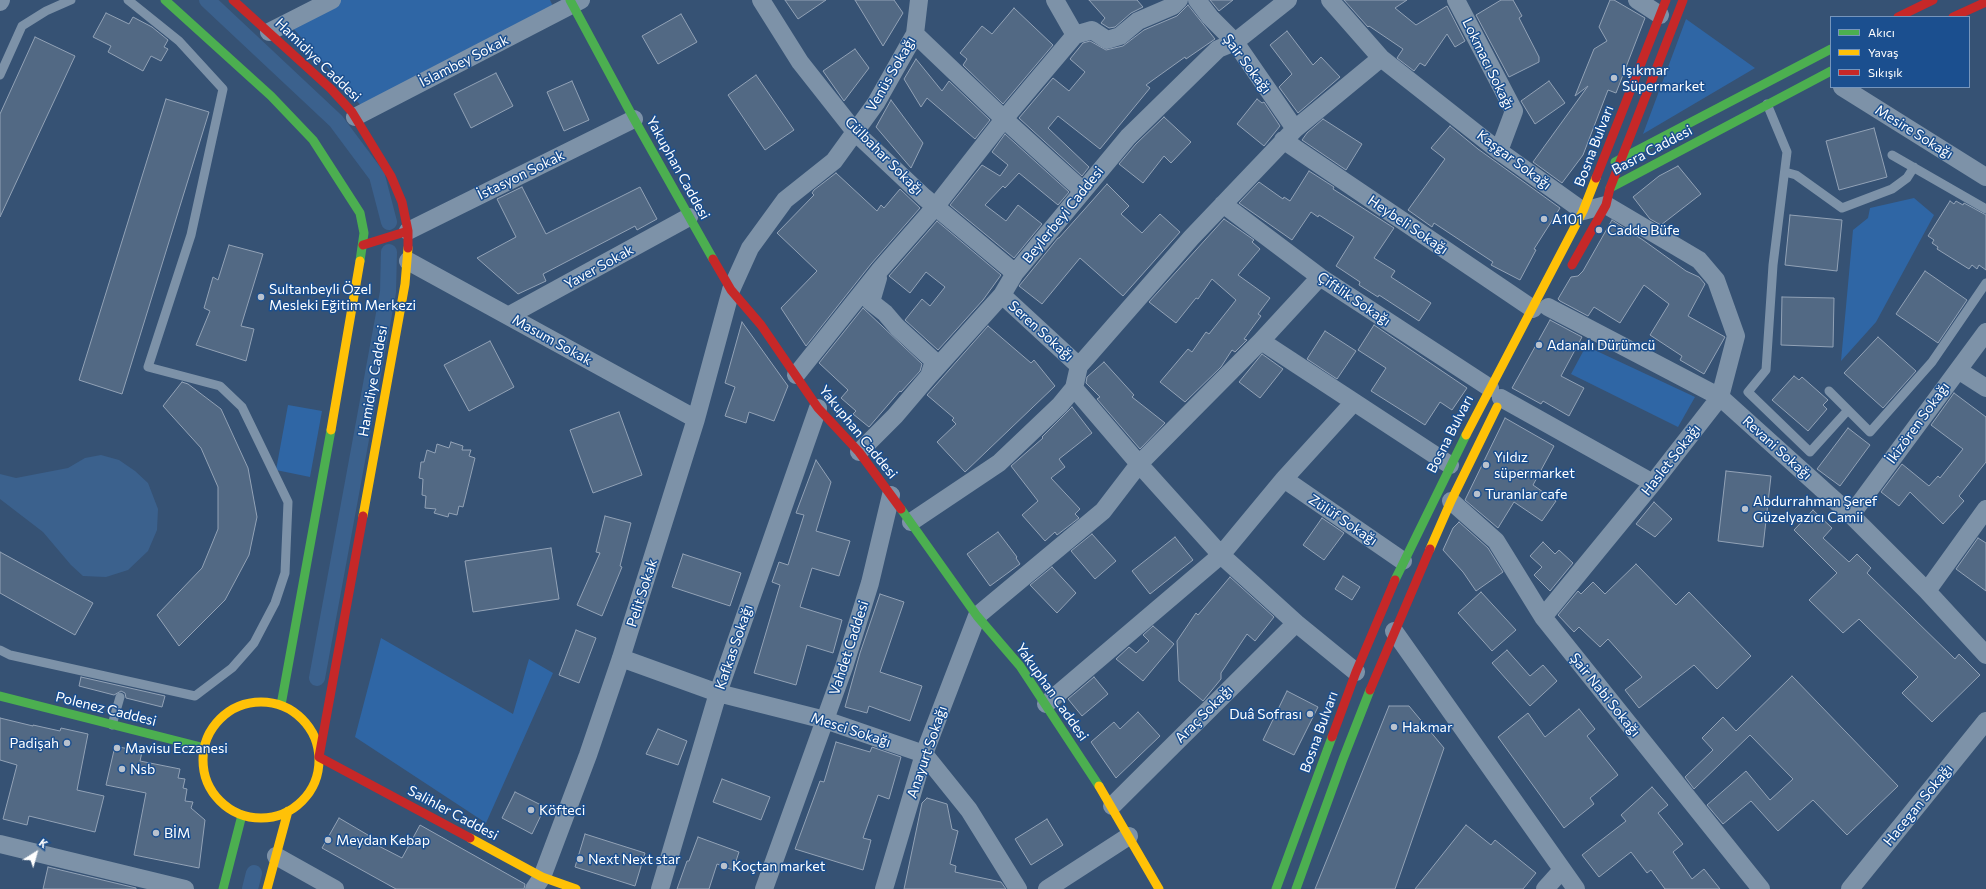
<!DOCTYPE html>
<meta charset="utf-8">
<style>
body{margin:0}
#map{position:relative;width:1986px;height:889px;overflow:hidden;background:#365274;font-family:Commissioner,sans-serif}
canvas{display:block}
.legend{position:absolute;left:1830px;top:16px;width:140px;height:72px;box-sizing:border-box;background:#1b4f8f;border:1px solid #7695bc;margin:0;padding:5px 7px;list-style:none;font-size:12px;color:#fff}
.legend li{display:flex;align-items:center;gap:8px;height:20px}
.legend b{width:20px;border:1px solid #7695bc}
.north{position:absolute;left:16px;top:833px;width:40px;height:40px;-webkit-text-stroke:3px #1b4f8f;paint-order:stroke;rotate:37deg;font-size:11px;font-weight:700;line-height:16px;text-align:center;color:#fff}
.north::after{content:'';display:block;margin:auto;width:14px;height:18px;background:#fff;clip-path:polygon(50% 0,100% 100%,50% 72%,0 100%)}
</style>
<div id="map">
<canvas width="1986" height="889"></canvas>
<ul class="legend">
<li><b style="height:5px;background:#4caf50"></b>Akıcı</li>
<li><b style="height:5px;background:#ffc107"></b>Yavaş</li>
<li><b style="height:5px;background:#c62828"></b>Sıkışık</li>
</ul>
<div class="north">K</div>
</div>
<script>
const context = document.querySelector('canvas').getContext('2d');
context.lineJoin = 'round';
function fill(path, color) {
  context.fillStyle = color;
  context.fill(path, 'evenodd');
}
function poly(rows) {
  const path = new Path2D();
  for (const r of rows) {
    if (r.length === 3) {
      path.moveTo(r[0] + r[2], r[1]);
      path.arc(r[0], r[1], r[2], 0, 2 * Math.PI);
      continue;
    }
    path.moveTo(r[0], r[1]);
    for (let i = 2; i < r.length; i += 2) path.lineTo(r[i], r[i + 1]);
  }
  return path;
}
function trace(path, color, width, dash) {
  context.strokeStyle = color;
  context.lineWidth = width;
  context.lineCap = dash ? 'butt' : 'round';
  context.setLineDash(dash || []);
  context.stroke(path);
}
function drawText(font, color, halo, rows, align = 'center') {
  context.font = font + ' Commissioner,sans-serif';
  context.lineWidth = 3;
  context.setLineDash([]);
  context.textBaseline = 'middle';
  context.strokeStyle = halo;
  context.fillStyle = color;
  for (const [text, x, y, turn = 0] of rows) {
    context.save();
    context.translate(x, y);
    context.rotate((+turn || 0) * Math.PI / 180);
    context.textAlign = isNaN(turn) ? turn : align;
    if (halo) context.strokeText(text, 0, 0);
    context.fillText(text, 0, 0);
    context.restore();
  }
}
const green = poly([
 [339,0,550,0,555,11,364,109,291,26],
 [1686,19,1755,68,1643,134],
 [1914,198,1934,215,1876,322,1841,361,1853,230,1868,218,1870,208],
 [1586,346,1695,397,1678,427,1571,374],
 [288,405,322,411,310,477,276,470],
 [381,638,513,714,529,659,553,673,486,823,355,737]
]);
const water = poly([
 [101,455,119,460,135,471,148,483,158,509,157,530,148,551,128,570,106,577,83,576,71,565,43,532,0,499,0,474,16,478,68,468,85,458]
]);
const canal = poly([
 [207,0,336,121,377,176,389,222],
 [317,678,388,292,389,252],
 [250,889,254,873]
]);
const building = poly([
 [785,0,826,0,798,19,785,0],
 [855,0,894,0,903,13,883,46,855,0],
 [1089,0,1137,0,1143,7,1131,13,1115,27,1109,28,1101,23,1105,18,1089,0],
 [1210,0,1233,0,1219,11,1210,0],
 [1344,0,1407,0,1395,8,1416,25,1447,6,1465,41,1455,47,1447,34,1425,66,1420,63,1414,71,1397,58,1403,49,1369,26,1368,27,1344,0],
 [1501,0,1513,0,1522,16,1519,18,1539,57,1539,62,1509,77,1476,15,1501,0],
 [1610,0,1614,0,1645,18,1616,93,1608,90,1583,155,1562,183,1533,162,1588,86,1575,96,1594,49,1607,41,1599,27,1610,0],
 [1188,5,1215,39,1186,59,1185,57,1146,85,1150,88,1100,149,1058,116,1048,128,1089,167,1082,176,1019,118,1053,78,1069,91,1085,72,1070,59,1083,43,1090,41,1106,50,1123,46,1144,30,1177,16,1188,5],
 [1014,8,1053,45,1003,104,963,65,967,59,960,53,982,26,992,34,1014,8],
 [106,13,129,24,133,17,152,27,168,40,164,47,168,49,161,61,151,56,143,71,108,52,111,46,93,37,106,13],
 [681,14,697,42,658,64,642,36,681,14],
 [1287,31,1313,65,1321,57,1340,77,1298,113,1279,87,1292,74,1270,45,1287,31],
 [35,37,75,56,0,217,0,114,35,37],
 [855,49,869,68,844,101,823,71,855,49],
 [916,59,942,91,949,81,990,120,975,139,927,98,921,107,904,79,916,59],
 [496,73,513,106,471,128,454,94,496,73],
 [756,75,794,130,765,150,728,95,756,75],
 [572,81,589,120,564,131,547,92,572,81],
 [1549,81,1565,103,1535,124,1521,101,1549,81],
 [166,99,209,112,122,394,79,380,166,99],
 [1257,99,1262,103,1264,102,1280,126,1264,146,1237,124,1257,99],
 [891,100,923,143,911,168,876,127,891,100],
 [1164,117,1191,142,1171,163,1164,156,1143,183,1119,164,1136,144,1164,117],
 [1323,119,1362,144,1346,170,1302,140,1307,133,1323,119],
 [1450,126,1478,149,1560,208,1534,249,1536,250,1520,280,1491,265,1493,262,1434,223,1432,227,1408,210,1445,159,1431,148,1450,126],
 [1874,128,1887,177,1839,190,1826,141,1874,128],
 [1005,134,1069,192,1058,205,1019,173,1005,188,1003,186,985,205,1006,221,1018,205,1042,224,1014,258,950,205,982,165,1000,176,1008,165,992,152,1005,134],
 [1678,166,1701,194,1661,225,1650,219,1633,197,1659,176,1678,166],
 [1309,171,1334,187,1333,189,1394,228,1374,258,1395,271,1391,277,1431,303,1419,321,1379,295,1378,297,1359,285,1360,282,1336,266,1354,237,1319,215,1318,217,1311,212,1292,240,1239,203,1259,182,1283,199,1284,197,1290,201,1309,171],
 [836,173,877,211,881,205,884,208,900,189,920,208,871,264,806,346,781,308,817,271,777,233,814,195,812,193,814,190,836,173],
 [1107,184,1129,206,1121,214,1142,233,1160,214,1180,232,1123,296,1080,258,1042,304,1019,286,1058,238,1059,238,1107,184],
 [522,187,546,234,640,187,657,219,637,230,635,226,543,274,546,281,518,294,477,258,516,237,497,199,522,187],
 [1950,201,1954,204,1956,201,1963,205,1964,203,1986,215,1986,270,1979,265,1977,269,1972,265,1969,269,1937,249,1938,247,1932,243,1934,240,1928,236,1950,201],
 [1790,215,1842,220,1837,271,1785,265,1790,215],
 [1224,219,1254,240,1252,242,1260,249,1238,275,1270,298,1258,314,1261,316,1244,339,1247,340,1235,352,1232,350,1221,367,1185,402,1160,382,1188,349,1192,352,1206,332,1209,334,1236,300,1212,279,1198,299,1196,298,1176,323,1149,302,1224,219],
 [1612,220,1643,240,1686,271,1699,277,1705,284,1688,316,1725,337,1704,374,1680,360,1682,356,1650,335,1669,304,1644,285,1620,323,1594,307,1588,316,1560,301,1558,299,1571,277,1578,276,1583,271,1612,220],
 [937,221,1001,275,983,300,938,350,905,320,922,299,930,306,945,287,926,272,910,293,889,276,937,221],
 [229,245,263,254,241,326,254,329,246,361,196,345,210,311,204,308,213,277,218,280,229,245],
 [1925,271,1967,300,1938,343,1896,314,1925,271],
 [1782,297,1834,298,1833,347,1781,345,1782,297],
 [863,308,922,364,920,371,901,392,900,391,869,427,853,414,856,411,841,398,848,390,819,363,863,308],
 [1550,320,1582,337,1561,376,1584,388,1569,416,1543,401,1541,404,1512,388,1550,320],
 [742,322,788,386,774,421,749,412,746,423,725,416,735,387,725,383,742,322],
 [1374,325,1467,388,1452,410,1440,402,1425,425,1371,391,1386,368,1358,350,1374,325],
 [988,326,1031,363,1034,360,1055,386,965,472,937,442,956,424,952,420,954,418,927,395,988,326],
 [1325,331,1356,351,1337,379,1307,359,1325,331],
 [1878,337,1916,371,1883,408,1844,373,1878,337],
 [490,341,514,387,469,411,444,365,490,341],
 [1262,354,1283,369,1260,398,1239,382,1262,354],
 [1104,362,1134,395,1132,397,1165,423,1140,449,1097,399,1100,397,1086,383,1087,377,1104,362],
 [1794,376,1799,380,1802,377,1828,400,1823,405,1827,409,1808,431,1772,400,1794,376],
 [182,382,188,384,221,409,248,468,257,517,249,555,225,600,179,646,157,615,202,568,218,529,218,487,201,448,163,406,182,382],
 [1954,393,1986,417,1986,462,1959,496,1964,501,1943,524,1910,492,1899,506,1881,492,1902,464,1929,486,1938,476,1940,478,1963,449,1931,425,1954,393],
 [1072,407,1092,433,1059,459,1065,467,1051,478,1080,509,1075,514,1079,518,1057,535,1055,532,1045,541,1022,515,1038,501,1011,466,1043,438,1042,437,1072,407],
 [619,412,642,475,593,493,570,430,619,412],
 [1505,418,1554,446,1533,485,1556,501,1542,521,1514,502,1498,528,1465,500,1505,418],
 [1848,428,1870,445,1840,486,1817,469,1848,428],
 [451,442,463,446,462,450,471,450,469,456,475,458,463,507,459,506,457,515,449,513,448,517,434,513,436,509,425,508,426,496,422,495,423,479,419,478,421,462,424,462,427,450,435,453,437,444,449,448,451,442],
 [816,460,831,482,816,531,850,541,839,576,812,568,800,607,842,620,833,653,807,645,796,685,754,673,780,585,772,582,779,562,788,565,804,515,796,513,816,460],
 [1726,471,1771,476,1763,547,1718,541,1726,471],
 [1654,502,1672,519,1655,537,1636,524,1654,502],
 [1813,510,1832,528,1823,538,1849,562,1857,554,1871,568,1867,573,1955,659,1959,654,1980,675,1932,722,1902,693,1918,677,1859,619,1843,633,1809,600,1837,573,1794,530,1813,510],
 [605,516,631,523,620,566,622,567,602,616,577,605,600,553,596,552,605,516],
 [1322,518,1344,533,1324,560,1303,545,1322,518],
 [1459,522,1488,548,1503,572,1476,591,1463,572,1443,550,1453,528,1459,522],
 [998,532,1017,557,1016,558,1020,564,990,586,967,554,998,532],
 [1092,534,1116,561,1095,579,1071,551,1092,534],
 [1175,537,1193,560,1150,594,1132,571,1175,537],
 [1978,538,1986,543,1986,591,1956,569,1978,538],
 [1543,542,1555,554,1559,550,1573,563,1550,591,1534,575,1542,567,1530,556,1543,542],
 [551,548,559,599,473,612,465,561,551,548],
 [0,552,93,603,75,635,0,593,0,552],
 [683,554,741,573,730,606,672,587,683,554],
 [1636,564,1676,605,1689,592,1751,656,1717,689,1694,665,1639,708,1625,690,1642,677,1608,639,1600,647,1579,627,1574,632,1558,615,1578,591,1581,594,1593,582,1605,594,1636,564],
 [1052,567,1076,593,1057,613,1030,585,1052,567],
 [1343,576,1360,587,1352,600,1335,589,1343,576],
 [1230,577,1274,617,1255,641,1247,634,1221,673,1221,679,1203,701,1179,681,1177,641,1196,613,1198,615,1230,577],
 [1481,592,1516,630,1492,651,1458,613,1481,592],
 [880,594,904,602,880,672,922,686,910,721,869,706,867,713,845,707,860,653,880,594],
 [1153,626,1174,644,1143,681,1116,659,1129,647,1136,653,1149,641,1143,635,1153,626],
 [576,630,596,638,579,683,559,675,576,630],
 [1507,650,1530,676,1543,665,1557,681,1530,706,1492,663,1507,650],
 [1792,676,1898,786,1847,835,1813,800,1778,831,1751,801,1723,824,1707,805,1746,771,1770,800,1793,779,1750,735,1694,789,1685,777,1713,750,1702,738,1723,717,1736,731,1792,676],
 [81,677,165,696,162,707,126,698,125,693,121,691,114,695,79,686,81,677],
 [1094,677,1108,694,1082,716,1068,699,1094,677],
 [1287,691,1318,707,1294,755,1263,740,1287,691],
 [1389,706,1409,706,1444,748,1395,889,1315,889,1389,706],
 [1579,709,1595,729,1587,736,1618,775,1590,798,1594,804,1564,828,1498,737,1528,713,1545,737,1579,709],
 [1138,712,1160,736,1116,778,1091,742,1114,722,1120,729,1138,712],
 [0,718,33,726,33,725,60,731,61,728,88,734,77,790,104,796,95,832,29,816,27,825,3,819,17,765,0,760,0,718],
 [658,729,687,741,678,765,646,754,658,729],
 [836,742,870,752,872,747,901,757,889,799,878,795,863,838,871,840,863,870,795,849,820,781,824,782,836,742],
 [115,746,142,752,140,761,180,769,178,778,185,779,183,788,187,789,185,801,193,802,191,808,205,820,199,868,134,855,146,793,106,785,115,746],
 [722,779,770,797,761,820,713,802,722,779],
 [1652,787,1668,805,1658,813,1683,844,1673,852,1692,879,1704,869,1720,889,1665,889,1651,870,1647,873,1631,852,1599,877,1582,855,1626,821,1621,815,1652,787],
 [515,792,545,807,532,834,502,818,515,792],
 [927,798,947,804,952,829,958,831,950,864,956,866,955,872,1001,882,1006,889,904,889,922,803,927,798],
 [339,818,373,838,371,842,402,858,420,825,525,884,524,889,396,889,322,848,339,818],
 [1047,819,1063,845,1031,865,1015,839,1047,819],
 [1466,825,1491,845,1495,840,1536,873,1523,889,1415,889,1466,825],
 [585,834,645,853,635,886,575,867,585,834],
 [698,837,739,852,733,870,717,864,709,889,677,889,687,861,689,861,698,837],
 [48,867,136,888,136,889,43,889,48,867]
]);
const lane = poly([
 [0,75,22,26,46,11,71,0],
 [1767,104,1787,152,1773,265,1766,370,1748,392,1810,452,1848,410],
 [1892,155,1986,209],
 [1785,172,1796,175,1842,208,1892,189,1907,178,1914,167],
 [1829,391,1870,432,1932,362,1986,283],
 [0,650,10,655,195,696,232,668,254,643,275,603,285,573,288,502,242,407,220,386,148,367,191,235,223,89,179,41,128,0],
 [112,725,120,697]
]);
const street = poly([
 [761,0,800,62,856,133,924,197,1015,273],
 [1197,0,1210,17,1235,42,1295,129],
 [1330,0,1381,58,1499,151,1583,211,1606,205,1699,260,1716,280,1736,336,1720,397,1653,483,1543,617],
 [1456,0,1514,111,1499,151],
 [1637,0,1660,15],
 [0,2,1,0],
 [269,32,332,0],
 [915,34,1004,119,1082,190],
 [1075,35,1092,30,1107,40,1120,36,1138,21,1173,6,1179,0],
 [1842,87,1986,177],
 [355,117,581,0],
 [1283,140,1533,309],
 [1223,204,1320,277,1490,388],
 [408,231,634,119],
 [408,261,696,419],
 [878,278,871,302,885,313,897,327,934,361,929,376],
 [1002,295,1079,366],
 [1548,307,1720,397,1851,515,1927,591,1986,655],
 [508,316,689,217],
 [1261,341,1320,277],
 [1958,370,1986,388],
 [796,375,879,271,936,206,1004,119,1075,35,1055,0],
 [1074,388,1079,366,1191,238,1295,129,1381,58],
 [1501,398,1653,483],
 [859,452,895,416,929,376,1002,295,1015,273,1128,137,1218,49,1235,42,1288,0],
 [1284,479,1403,561],
 [1451,501,1496,541,1543,617,1761,889],
 [1851,515,1986,332],
 [911,522,999,463,1060,405,1074,388,1139,464,1221,555,1296,623,1356,672],
 [1927,591,1986,509],
 [1394,631,1576,889],
 [621,658,718,693,825,720,924,754,969,810,1018,889],
 [1046,704,1221,555,1284,479,1354,402,1450,465],
 [1112,806,1296,623],
 [0,844,185,889],
 [276,856,335,889],
 [534,889,542,877,588,755,621,658,696,419,731,290,750,248,785,200,834,161,876,103,915,34,919,0],
 [660,889,718,693,818,408],
 [764,889,844,667,870,583,891,495],
 [884,889,924,754,977,616,1103,511,1139,464,1261,341,1354,402],
 [1047,889,1129,836],
 [1545,889,1562,870],
 [1850,889,1986,721]
]);
const fast = poly([
 [165,0,271,96,313,140,360,213,364,233,360,261],
 [570,0,634,119,713,259],
 [1615,162,1831,49],
 [1610,188,1831,71],
 [901,509,977,616,1020,666,1099,786],
 [1395,580,1466,435],
 [0,696,205,748],
 [281,705,331,430],
 [223,889,242,815],
 [1276,889,1332,737],
 [1296,889,1343,759,1370,690]
]);
const slow = poly([
 [331,430,360,261],
 [1466,435,1583,211,1596,178],
 [363,516,405,284,408,248],
 [1430,549,1451,501,1497,407],
 [261,760,58],
 [1099,786,1159,889],
 [470,838,542,877,576,889],
 [267,889,288,811]
]);
const jam = poly([
 [233,0,331,89,352,112,391,176,402,202,408,231,408,248],
 [1898,17,1933,0],
 [1953,17,1986,2],
 [1596,178,1666,0],
 [363,245,408,231],
 [713,259,731,290,761,325,818,408,859,452,901,509],
 [1572,265,1606,205,1610,188,1683,0],
 [1370,690,1430,549],
 [1332,737,1356,672,1395,580],
 [319,757,363,516],
 [319,757,470,838]
]);
const markers = [
 [1614,78,4,"#b9c2ce"],
 [1544,219,4,"#b9c2ce"],
 [1599,230,4,"#b9c2ce"],
 [261,297,4,"#b9c2ce"],
 [1539,345,4,"#b9c2ce"],
 [1486,465,4,"#b9c2ce"],
 [1477,494,4,"#b9c2ce"],
 [1745,509,4,"#b9c2ce"],
 [1310,714,4,"#b9c2ce"],
 [1394,727,4,"#b9c2ce"],
 [67,743,4,"#b9c2ce"],
 [117,748,4,"#b9c2ce"],
 [122,769,4,"#b9c2ce"],
 [531,810,4,"#b9c2ce"],
 [156,833,4,"#b9c2ce"],
 [328,840,4,"#b9c2ce"],
 [580,859,4,"#b9c2ce"],
 [724,866,4,"#b9c2ce"]
];
const streetNames = [
 ["Hamidiye Caddesi",318,60,44],
 ["İslambey Sokak",464,61,-27],
 ["Şair Sokağı",1247,64,53],
 ["Lokmacı Sokağı",1488,64,64],
 ["Venüs Sokağı",891,74,-60],
 ["Mesire Sokağı",1914,132,32],
 ["Bosna Bulvarı",1594,146,-69],
 ["Basra Caddesi",1652,150,-28],
 ["Gülbahar Sokağı",884,156,45],
 ["Kaşgar Sokağı",1514,160,37],
 ["Yakuphan Caddesi",678,168,61],
 ["İstasyon Sokak",521,175,-26],
 ["Beylerbeyi Caddesi",1063,215,-51],
 ["Heybeli Sokağı",1408,225,34],
 ["Yaver Sokak",599,267,-29],
 ["Çiftlik Sokağı",1354,299,34],
 ["Seren Sokağı",1041,331,42],
 ["Masum Sokak",552,340,29],
 ["Hamidiye Caddesi",373,381,-80],
 ["İkizören Sokağı",1918,423,-54],
 ["Yakuphan Caddesi",858,432,51],
 ["Bosna Bulvarı",1450,434,-63],
 ["Revani Sokağı",1777,448,42],
 ["Haslet Sokağı",1671,460,-52],
 ["Zülüf Sokağı",1343,520,34],
 ["Pelit Sokak",642,593,-72],
 ["Kafkas Sokağı",734,647,-71],
 ["Vahdet Caddesi",849,648,-72],
 ["Yakuphan Caddesi",1052,692,55],
 ["Şair Nabi Sokağı",1605,695,51],
 ["Polenez Caddesi",106,709,14],
 ["Araç Sokağı",1204,714,-45],
 ["Mesci Sokağı",851,730,18],
 ["Bosna Bulvarı",1319,732,-70],
 ["Anayurt Sokağı",927,752,-71],
 ["Hacegan Sokağı",1918,805,-51],
 ["Salihler Caddesi",453,813,28]
];
const poiNames = [
 ["Işıkmar",1622,70],
 ["Süpermarket",1622,86],
 ["A101",1552,219],
 ["Cadde Büfe",1607,230],
 ["Sultanbeyli Özel",269,289],
 ["Mesleki Eğitim Merkezi",269,305],
 ["Adanalı Dürümcü",1547,345],
 ["Yıldız",1494,457],
 ["süpermarket",1494,473],
 ["Turanlar cafe",1485,494],
 ["Abdurrahman Şeref",1753,501],
 ["Güzelyazıcı Camii",1753,517],
 ["Duâ Sofrası",1302,714,"right"],
 ["Hakmar",1402,727],
 ["Padişah",59,743,"right"],
 ["Mavisu Eczanesi",125,748],
 ["Nsb",130,769],
 ["Köfteci",539,810],
 ["BİM",164,833],
 ["Meydan Kebap",336,840],
 ["Next Next star",588,859],
 ["Koçtan market",732,866]
];
fill(green, '#2f66a5');
fill(water, '#3b618d');
trace(canal, '#3b618d', 16);
fill(building, '#526984');
trace(building, '#92a2b6', 1);
trace(lane, '#7d92a8', 9);
trace(street, '#7d92a8', 18);
trace(fast, '#4caf50', 9);
trace(slow, '#ffc107', 9);
trace(jam, '#c62828', 9);
for (const [x, y, r, color] of markers) {
  const dot = new Path2D();
  dot.arc(x, y, r, 0, 2 * Math.PI);
  context.fillStyle = color;
  context.fill(dot);
  trace(dot, '#1b4f8f', 1.5);
}
drawText('14px', '#fff', '#1b4f8f', streetNames);
drawText('14px', '#fff', '#1b4f8f', poiNames, 'left');
</script>
